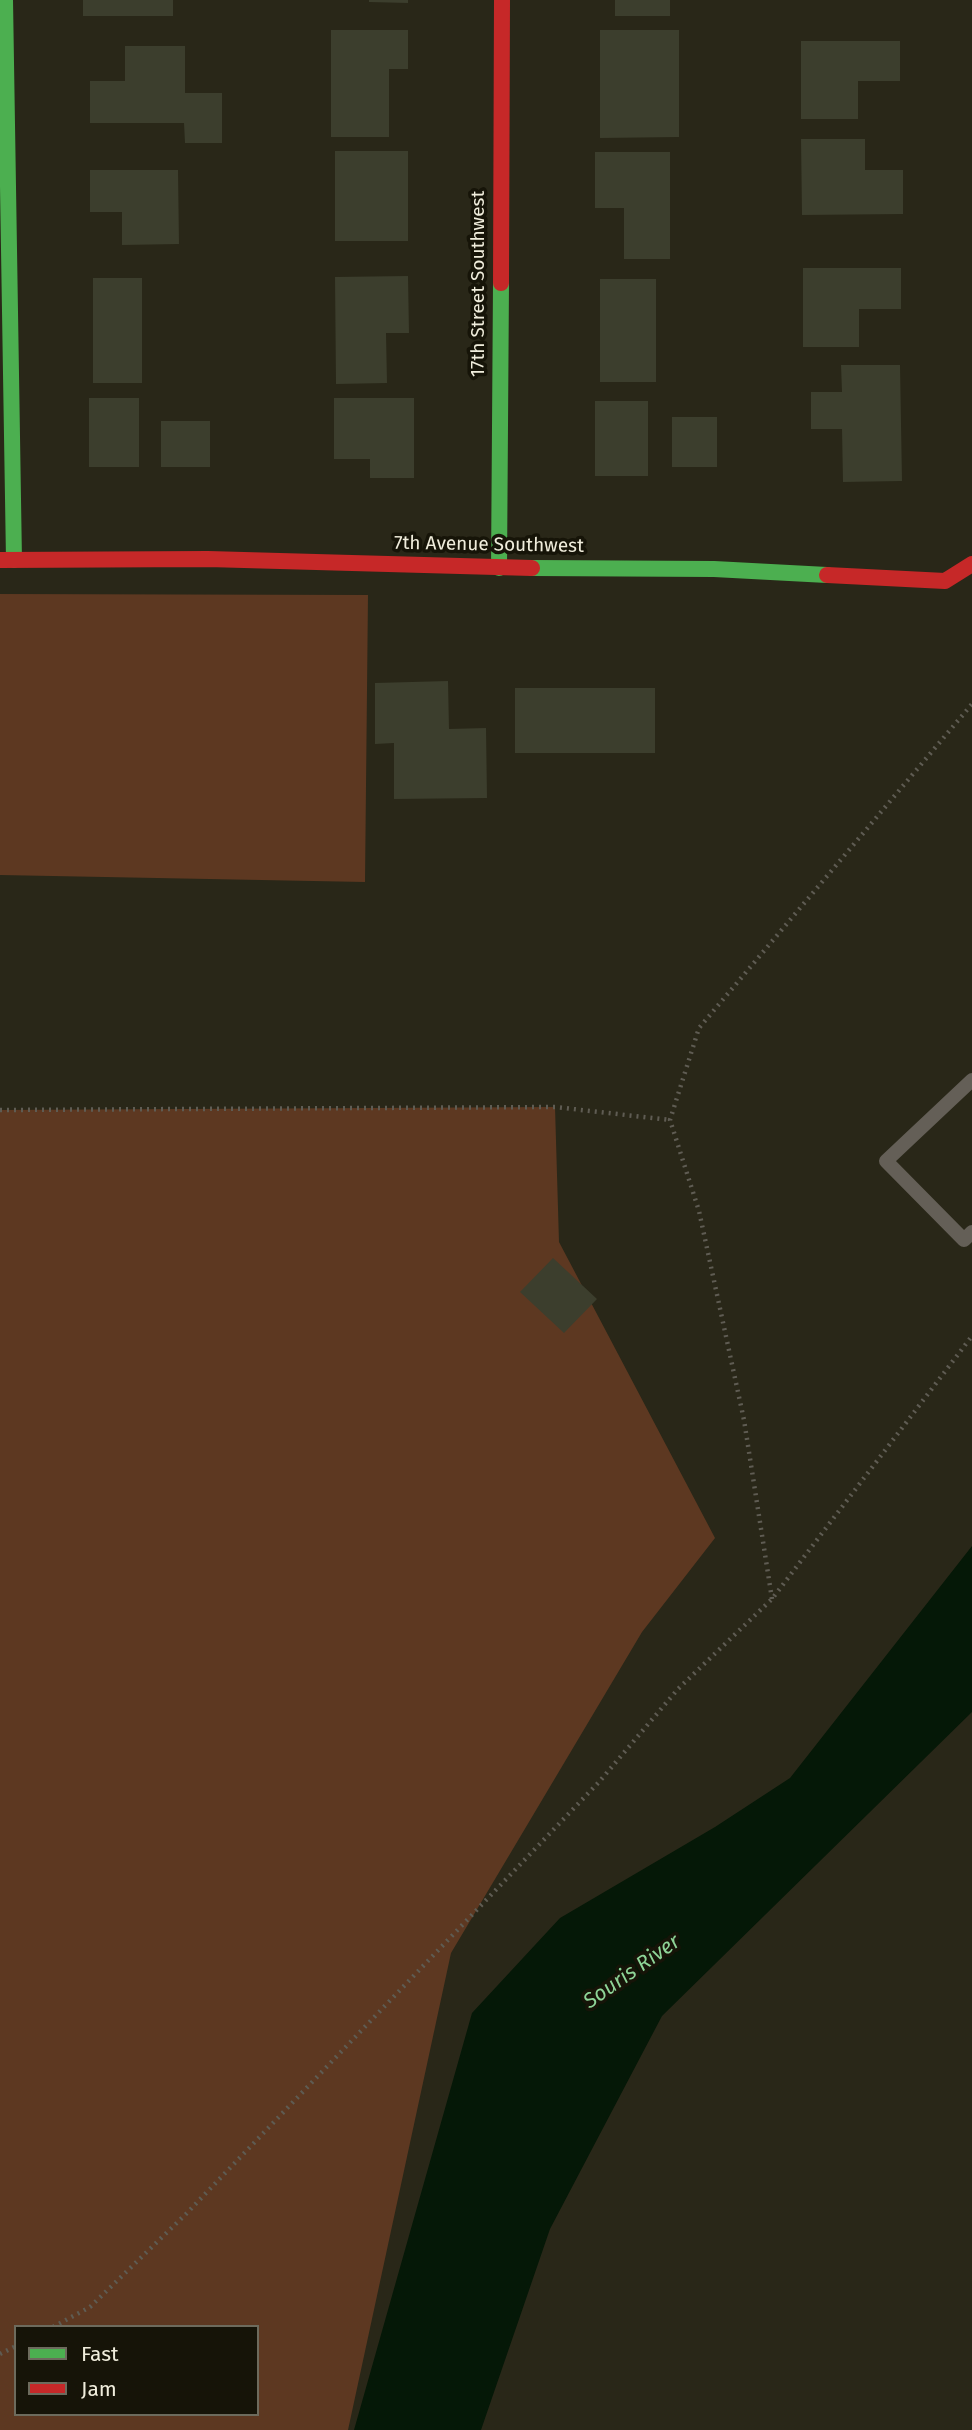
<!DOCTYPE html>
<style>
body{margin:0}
#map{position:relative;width:972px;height:2430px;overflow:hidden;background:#292718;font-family:"Fira Sans",sans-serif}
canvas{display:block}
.legend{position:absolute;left:14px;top:2325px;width:245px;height:91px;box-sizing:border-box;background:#161408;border:2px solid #6d6b5d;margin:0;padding:9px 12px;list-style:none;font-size:21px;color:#f0eddc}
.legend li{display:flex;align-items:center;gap:14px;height:35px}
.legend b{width:35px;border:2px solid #6d6b5d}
</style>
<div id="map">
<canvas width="972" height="2430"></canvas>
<ul class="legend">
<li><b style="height:9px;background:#4caf50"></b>Fast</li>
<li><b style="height:9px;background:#c62828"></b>Jam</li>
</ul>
</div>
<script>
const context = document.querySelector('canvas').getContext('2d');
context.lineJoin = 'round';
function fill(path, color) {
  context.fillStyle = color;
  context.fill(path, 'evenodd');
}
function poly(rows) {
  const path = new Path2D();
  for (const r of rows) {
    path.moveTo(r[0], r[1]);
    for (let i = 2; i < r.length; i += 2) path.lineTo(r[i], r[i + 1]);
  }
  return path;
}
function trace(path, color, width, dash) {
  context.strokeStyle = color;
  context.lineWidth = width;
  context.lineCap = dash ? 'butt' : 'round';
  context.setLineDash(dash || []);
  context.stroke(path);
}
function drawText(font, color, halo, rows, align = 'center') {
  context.font = font + ' "Fira Sans",sans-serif';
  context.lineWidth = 7;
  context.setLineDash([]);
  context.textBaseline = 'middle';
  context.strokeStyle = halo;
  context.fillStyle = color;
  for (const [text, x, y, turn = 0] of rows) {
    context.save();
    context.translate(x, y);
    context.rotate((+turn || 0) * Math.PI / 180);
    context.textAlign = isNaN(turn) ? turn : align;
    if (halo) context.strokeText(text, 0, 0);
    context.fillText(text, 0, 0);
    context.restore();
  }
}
const green = poly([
 [0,594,368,595,365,882,0,875],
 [555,1107,559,1242,715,1538,642,1632,451,1953,348,2430,0,2430,0,1110],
 [16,2327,257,2327,257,2414,16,2414]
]);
const water = poly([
 [972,1546,972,1712,662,2016,550,2229,481,2430,354,2430,472,2013,560,1918,715,1827,790,1778]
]);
const building = poly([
 [83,0,173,0,173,16,83,16],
 [369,0,408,0,408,3,369,2],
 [615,0,670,0,670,16,615,16],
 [331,30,408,30,408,69,389,69,389,137,331,137],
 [600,30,679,30,679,137,600,138],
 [801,41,900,41,900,81,858,81,858,119,801,119],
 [125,46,185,46,185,93,222,93,222,143,185,143,184,123,90,123,90,81,125,81],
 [801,139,865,139,865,170,903,170,903,214,802,215],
 [335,151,408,151,408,241,335,241],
 [595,152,670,152,670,259,624,259,624,208,595,208],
 [90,170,178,170,179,244,122,245,122,212,90,212],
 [803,268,901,268,901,309,859,309,859,347,803,347],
 [408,276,409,333,386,333,387,383,336,384,335,277],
 [93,278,142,278,142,383,93,383],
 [600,279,656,279,656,382,600,382],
 [841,365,900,365,902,481,843,482,842,429,811,429,811,392,842,392],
 [89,398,139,398,139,467,89,467],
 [334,398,414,398,414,478,370,478,370,459,334,459],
 [595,401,648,401,648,476,595,476],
 [672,417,717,417,717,467,672,467],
 [161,421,210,421,210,467,161,467],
 [448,681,449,729,486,728,487,798,394,799,394,743,375,744,375,683],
 [515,688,655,688,655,753,515,753],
 [553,1258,597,1299,564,1333,520,1292]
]);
const path = poly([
 [0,1110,555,1107,670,1120],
 [772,1599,744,1420,699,1211,670,1120,699,1028,972,704],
 [53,2327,90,2307,186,2214,599,1782,678,1689,772,1599,972,1336],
 [0,2354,16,2346]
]);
const lane = poly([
 [972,1080,886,1161,964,1240,972,1232]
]);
const fast = poly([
 [5,0,14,560],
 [499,568,501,283],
 [532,568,714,569,827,575]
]);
const jam = poly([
 [501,283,502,0],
 [0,560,208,559,532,568],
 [827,575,945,581,972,564]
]);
const streetNames = [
 ["17th Street Southwest",479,284,-90],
 ["7th Avenue Southwest",489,545,1]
];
const waterNames = [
 ["Souris River",632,1972,-35]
];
fill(green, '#5d3821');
fill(water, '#051807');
fill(building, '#3c3e2d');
trace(path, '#5f5c53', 4.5, [2, 5]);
trace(lane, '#645f57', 14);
trace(fast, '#4caf50', 16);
trace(jam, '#c62828', 16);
drawText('19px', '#f0eddc', '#161408', streetNames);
drawText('italic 21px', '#8ed497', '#161408', waterNames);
</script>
